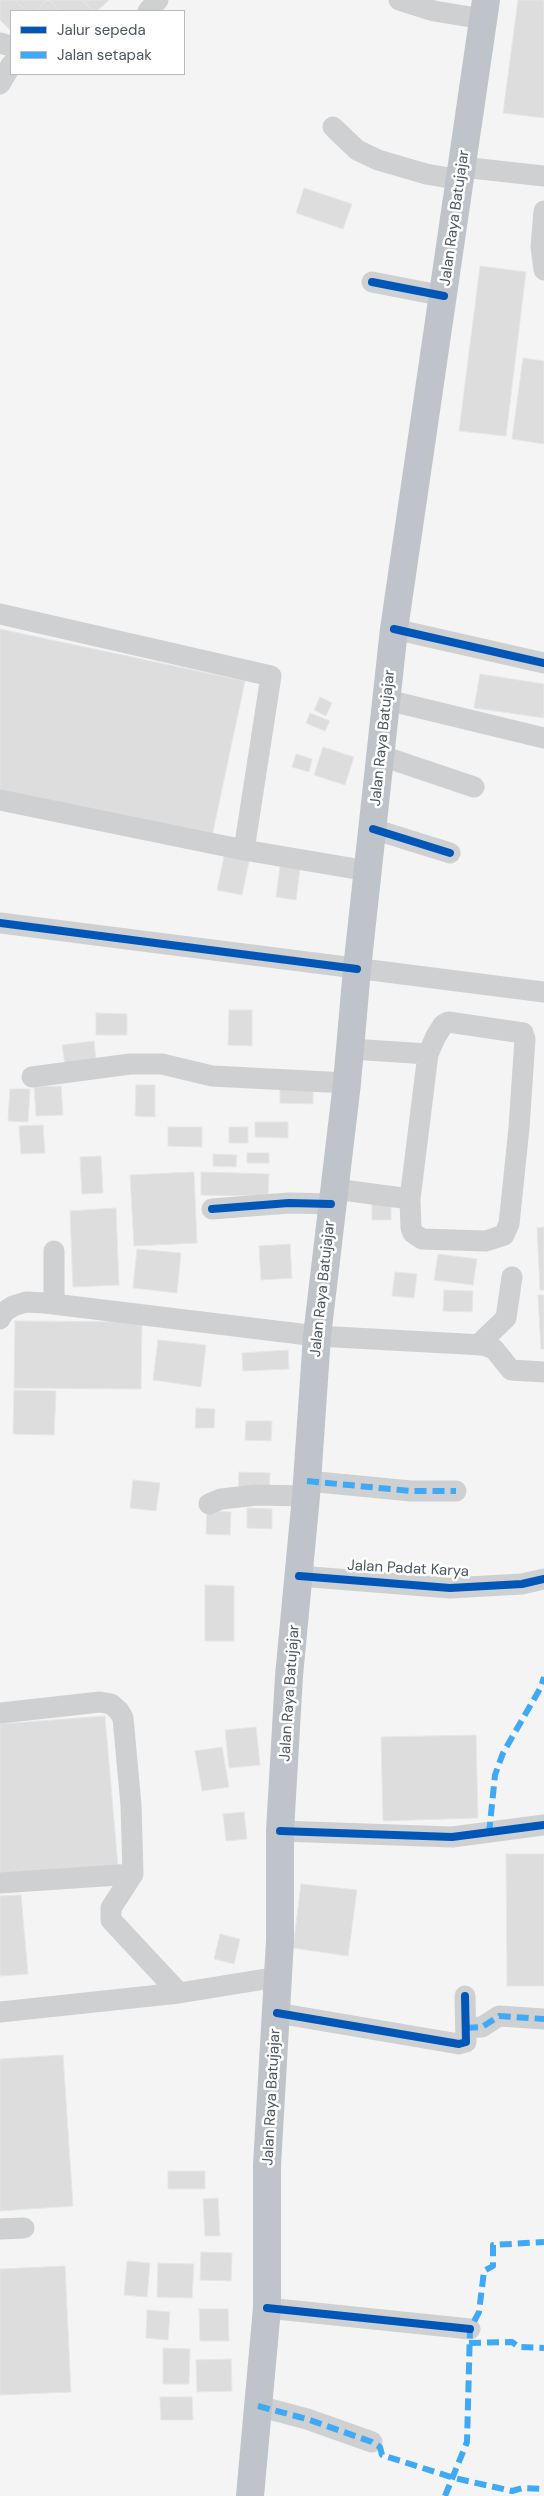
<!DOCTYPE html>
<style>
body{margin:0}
#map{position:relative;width:544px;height:2496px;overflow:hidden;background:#f4f4f4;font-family:"DM Sans",sans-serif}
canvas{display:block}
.legend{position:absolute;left:10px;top:10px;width:175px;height:65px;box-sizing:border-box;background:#fff;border:1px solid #b7bbc0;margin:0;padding:6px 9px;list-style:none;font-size:15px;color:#4a5661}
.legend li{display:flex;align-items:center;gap:10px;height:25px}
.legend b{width:25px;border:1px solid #b7bbc0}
</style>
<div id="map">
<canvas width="544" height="2496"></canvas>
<ul class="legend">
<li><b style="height:6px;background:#0057b8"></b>Jalur sepeda</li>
<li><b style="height:6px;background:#3fa9f5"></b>Jalan setapak</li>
</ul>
</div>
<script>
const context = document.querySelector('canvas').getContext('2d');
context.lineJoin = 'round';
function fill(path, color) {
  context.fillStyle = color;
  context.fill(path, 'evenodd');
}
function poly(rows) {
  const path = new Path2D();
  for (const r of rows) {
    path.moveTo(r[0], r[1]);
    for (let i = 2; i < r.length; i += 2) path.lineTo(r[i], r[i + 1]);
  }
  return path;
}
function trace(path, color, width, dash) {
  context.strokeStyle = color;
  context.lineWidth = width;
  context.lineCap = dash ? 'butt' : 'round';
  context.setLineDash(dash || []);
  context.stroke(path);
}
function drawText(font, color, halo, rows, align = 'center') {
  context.font = font + ' "DM Sans",sans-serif';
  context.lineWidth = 5;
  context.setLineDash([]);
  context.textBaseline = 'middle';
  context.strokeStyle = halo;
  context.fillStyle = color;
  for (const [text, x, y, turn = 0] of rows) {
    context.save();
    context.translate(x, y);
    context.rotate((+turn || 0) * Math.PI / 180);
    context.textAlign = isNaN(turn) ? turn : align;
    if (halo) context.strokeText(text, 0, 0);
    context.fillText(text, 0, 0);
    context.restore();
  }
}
const building = poly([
 [0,0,15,0,26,11,11,11,11,31,0,20,0,0],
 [15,0,47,0,36,11,26,11,15,0],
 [47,0,49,0,60,11,36,11,47,0],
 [49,0,82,0,93,11,60,11,49,0],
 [82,0,109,0,97,11,93,11,82,0],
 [518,0,544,0,544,118,503,113,518,0],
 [304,188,352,204,343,229,296,213,304,188],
 [480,266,526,272,506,436,459,431,480,266],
 [523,358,544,361,544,444,512,439,523,358],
 [0,629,245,681,211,841,0,797,0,629],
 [480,674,544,684,544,718,474,708,480,674],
 [320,697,332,703,326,716,314,710,320,697],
 [310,713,330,721,325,731,306,723,310,713],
 [323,747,354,757,345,785,314,775,323,747],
 [296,754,312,759,309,772,292,767,296,754],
 [225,852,250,857,242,895,217,890,225,852],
 [280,866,300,869,296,900,276,897,280,866],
 [229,1010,252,1010,252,1046,228,1045,229,1010],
 [96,1013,127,1014,127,1035,96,1035,96,1013],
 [94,1041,96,1061,65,1065,62,1045,94,1041],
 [136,1085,155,1085,155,1117,135,1116,136,1085],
 [61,1086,63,1115,36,1116,34,1087,61,1086],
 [280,1086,313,1087,313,1104,280,1103,280,1086],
 [10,1089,30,1089,28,1122,8,1121,10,1089],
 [255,1122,288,1122,288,1138,255,1137,255,1122],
 [43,1125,45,1153,21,1154,19,1126,43,1125],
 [168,1127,202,1127,202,1147,168,1146,168,1127],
 [229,1127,248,1127,248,1143,229,1143,229,1127],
 [247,1153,269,1153,269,1163,247,1163,247,1153],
 [213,1154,237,1155,236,1167,213,1166,213,1154],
 [101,1156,103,1193,82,1194,80,1157,101,1156],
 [194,1172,197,1243,134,1246,130,1175,194,1172],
 [201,1172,269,1174,268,1196,201,1195,201,1172],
 [372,1201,391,1201,391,1220,372,1220,372,1201],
 [116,1208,119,1285,73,1287,70,1211,116,1208],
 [544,1227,544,1290,540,1290,537,1228,544,1227],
 [290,1244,292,1278,261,1280,259,1246,290,1244],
 [137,1249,181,1253,177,1293,133,1288,137,1249],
 [438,1254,477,1259,473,1285,434,1280,438,1254],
 [395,1272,417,1274,414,1298,392,1296,395,1272],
 [444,1290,473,1291,472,1312,443,1311,444,1290],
 [538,1295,544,1295,544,1349,541,1349,538,1295],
 [15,1321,142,1322,141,1389,14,1388,15,1321],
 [158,1340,206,1345,201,1387,153,1380,158,1340],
 [288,1350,289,1369,243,1371,242,1353,288,1350],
 [14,1390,56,1391,54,1435,13,1434,14,1390],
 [196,1408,215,1409,214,1428,195,1428,196,1408],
 [246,1421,272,1421,271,1441,245,1440,246,1421],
 [239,1472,270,1473,269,1495,238,1494,239,1472],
 [133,1480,160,1483,156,1511,130,1508,133,1480],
 [247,1508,272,1509,272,1529,247,1528,247,1508],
 [207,1511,231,1512,230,1535,206,1534,207,1511],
 [205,1585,234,1586,234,1641,205,1641,205,1585],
 [105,1716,118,1867,0,1876,0,1724,105,1716],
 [256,1727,260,1765,229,1768,225,1730,256,1727],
 [476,1735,478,1818,383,1821,381,1737,476,1735],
 [222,1747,229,1787,202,1791,195,1751,222,1747],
 [244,1812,247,1839,226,1841,223,1814,244,1812],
 [506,1854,544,1854,544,1986,507,1986,506,1854],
 [301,1884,357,1890,348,1956,293,1948,301,1884],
 [21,1895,28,1974,0,1976,0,1896,21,1895],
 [220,1934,240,1939,234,1964,214,1959,220,1934],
 [63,2055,73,2206,0,2211,0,2059,63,2055],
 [168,2171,205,2171,205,2189,168,2189,168,2171],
 [218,2198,220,2236,205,2236,203,2199,218,2198],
 [201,2252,232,2253,231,2281,200,2280,201,2252],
 [127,2261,150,2263,147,2297,124,2295,127,2261],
 [158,2263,194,2264,192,2298,157,2297,158,2263],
 [65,2266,71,2392,0,2395,0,2269,65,2266],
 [199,2309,228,2309,229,2341,200,2341,199,2309],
 [147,2310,170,2312,168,2340,146,2338,147,2310],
 [163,2348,190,2349,189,2384,163,2384,163,2348],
 [231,2359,232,2391,197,2392,196,2360,231,2359],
 [160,2397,192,2397,193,2420,161,2420,160,2397]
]);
const minor = poly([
 [399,0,434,11,483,19],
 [148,11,158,0],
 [0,43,11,46],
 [0,84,11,65],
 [333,127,357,150,378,160,426,174,461,180],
 [462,167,544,176],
 [544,211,541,247,544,270],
 [372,282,444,296],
 [0,614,271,676,244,850],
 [394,629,544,663],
 [387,700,544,738],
 [382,756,474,787],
 [0,800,244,850,368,871],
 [373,829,450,853],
 [0,923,544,992],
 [32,1077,130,1064,162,1064,212,1076,347,1083],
 [335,1189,410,1199,428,1054,351,1049],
 [410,1199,411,1228,413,1233,422,1239,486,1241,504,1235,509,1224,519,1128,525,1039,523,1033,448,1022,443,1025,436,1036,428,1054],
 [212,1209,289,1203,331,1204],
 [54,1251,54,1304],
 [0,1319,4,1312,13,1306,26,1302,45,1303,317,1336,483,1345,494,1349,511,1370,544,1372],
 [478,1345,506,1318,512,1277],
 [307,1481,411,1491,456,1491],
 [209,1504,221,1499,257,1495,306,1496],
 [299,1576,450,1588,522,1584,544,1579],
 [0,1713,100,1702,111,1704,119,1711,123,1718,131,1805,133,1874],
 [280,1831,452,1837,544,1825],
 [0,1883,133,1874,111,1908,111,1920,179,1993],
 [0,2012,179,1993,278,1977],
 [277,2013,459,2044,466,2042,465,1996],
 [466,2028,482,2027,499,2016,544,2019],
 [0,2229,24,2228],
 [267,2308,470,2329],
 [258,2406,307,2419,372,2442]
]);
const highway = poly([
 [250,2496,267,2308,267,2165,280,1941,280,1831,289,1676,306,1496,317,1336,347,1083,357,969,394,629,486,0]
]);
const quiet = poly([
 [307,1481,411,1491,456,1491],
 [489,1834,495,1775,503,1753,541,1687,544,1677],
 [466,2028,482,2027,499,2016,544,2019],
 [469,2343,512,2342,519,2347,544,2348],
 [258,2406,307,2419,372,2442,380,2447,382,2455,454,2478,512,2491,523,2488,544,2489],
 [445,2496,467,2442,470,2329,479,2312,484,2271,493,2266,493,2245,544,2242]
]);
const cycleway = poly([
 [372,282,444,296],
 [394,629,544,663],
 [373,829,450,853],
 [0,923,357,969],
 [212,1209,289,1203,331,1204],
 [299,1576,450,1588,522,1584,544,1579],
 [280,1831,452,1837,544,1825],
 [277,2013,459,2044,466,2042,465,1996],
 [267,2308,470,2329]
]);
const streetNames = [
 ["Jalan Raya Batujajar",455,218,-82],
 ["Jalan Raya Batujajar",383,738,-84],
 ["Jalan Raya Batujajar",323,1289,-84],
 ["Jalan Padat Karya",408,1569,3],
 ["Jalan Raya Batujajar",290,1693,-86],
 ["Jalan Raya Batujajar",272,2097,-87]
];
fill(building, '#ddddde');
trace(building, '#e5e6e7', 1);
trace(minor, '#ced0d2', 21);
trace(highway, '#bec4c9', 28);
trace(quiet, '#3fa9f5', 6, [12, 6]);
trace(cycleway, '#0057b8', 8);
drawText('15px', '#4a5661', '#fff', streetNames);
</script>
